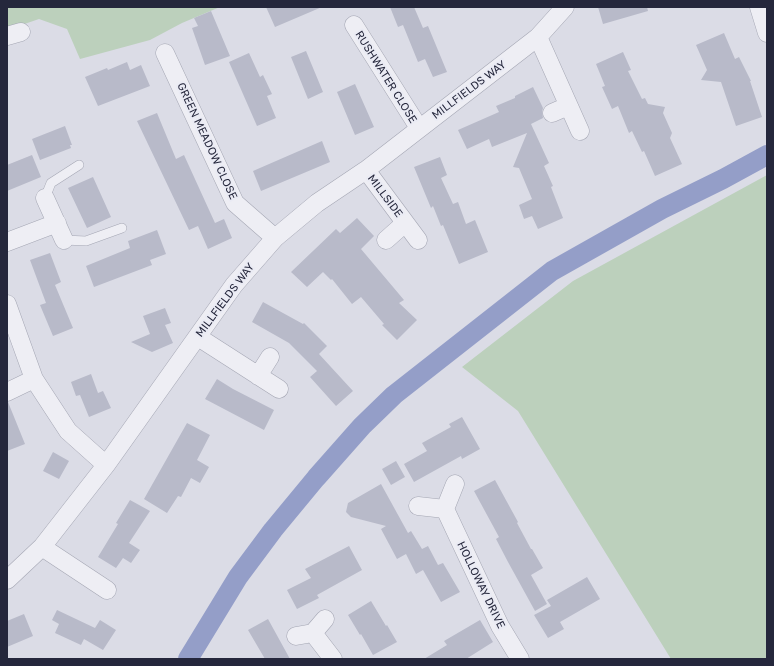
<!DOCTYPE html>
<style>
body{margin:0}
#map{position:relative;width:774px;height:666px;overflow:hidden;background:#dbdce6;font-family:"Golos Text",sans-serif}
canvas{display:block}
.frame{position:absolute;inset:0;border:8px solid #25273c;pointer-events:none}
</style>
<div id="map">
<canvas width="774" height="666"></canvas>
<div class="frame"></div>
</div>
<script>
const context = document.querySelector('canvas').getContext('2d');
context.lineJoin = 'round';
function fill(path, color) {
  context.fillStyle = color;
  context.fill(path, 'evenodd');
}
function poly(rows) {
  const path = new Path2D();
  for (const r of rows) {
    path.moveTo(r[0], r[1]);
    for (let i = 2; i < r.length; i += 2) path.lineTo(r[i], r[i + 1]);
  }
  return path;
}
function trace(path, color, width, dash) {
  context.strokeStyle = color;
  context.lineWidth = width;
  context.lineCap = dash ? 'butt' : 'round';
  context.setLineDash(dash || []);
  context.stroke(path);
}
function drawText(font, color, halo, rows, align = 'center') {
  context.font = font + ' "Golos Text",sans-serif';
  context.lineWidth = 4;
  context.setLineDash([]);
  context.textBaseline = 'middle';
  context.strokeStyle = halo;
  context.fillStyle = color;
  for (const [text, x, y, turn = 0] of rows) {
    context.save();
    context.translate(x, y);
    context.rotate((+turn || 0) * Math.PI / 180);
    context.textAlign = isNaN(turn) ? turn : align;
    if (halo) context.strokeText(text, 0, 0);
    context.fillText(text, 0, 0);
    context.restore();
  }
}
const green = poly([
 [7,7,220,7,182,23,150,40,80,59,67,29,39,19,7,30],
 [767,175,767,659,671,659,518,411,462,367,573,281]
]);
const canal = poly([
 [188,659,238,577,273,530,316,478,362,426,394,395,552,271,662,209,723,179,767,155]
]);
const building = poly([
 [266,7,322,7,275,27],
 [390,7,414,7,423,28,428,26,447,72,433,77,425,59,418,62,403,25,398,27],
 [598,7,647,7,648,11,603,24],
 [211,11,230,56,205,65,192,28,198,26,194,18],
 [724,33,735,59,739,57,751,81,750,81,762,117,736,126,721,82,701,80,707,70,696,45],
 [306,51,323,92,308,99,291,57],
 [623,52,631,70,628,71,642,99,645,98,648,104,665,107,663,113,672,133,670,138,682,164,655,176,644,151,642,152,632,131,629,133,618,106,612,109,602,87,605,86,596,64],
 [249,53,260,77,263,75,272,94,267,96,276,118,257,126,229,62],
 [127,62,130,70,141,65,150,86,98,106,85,77,107,68,108,70],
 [355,84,374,127,355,135,337,92],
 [533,87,543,108,542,112,543,118,531,124,549,163,544,166,553,186,551,187,563,218,538,229,532,216,524,219,519,205,532,199,519,168,513,167,527,133,492,147,489,139,467,149,458,130,499,112,496,106,515,98,515,96],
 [157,113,176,159,184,155,215,223,224,219,232,238,208,249,198,226,189,230,137,121],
 [65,126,72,145,70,145,71,148,40,160,32,139],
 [322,141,330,162,261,191,253,171],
 [32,155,41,177,7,191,7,165],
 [440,157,447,175,441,178,453,204,458,202,466,224,475,220,488,252,459,264,443,225,441,226,433,206,431,208,414,167],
 [93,177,111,217,87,228,68,188],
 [357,218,374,236,361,249,404,300,399,303,417,320,397,340,382,325,384,324,361,297,352,304,332,279,331,280,323,272,307,287,291,272,336,229,340,233],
 [157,230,166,254,150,260,152,265,94,287,86,266,130,248,128,241],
 [50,253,61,282,55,285,73,328,53,336,40,305,46,303,30,260],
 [263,302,303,324,304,323,327,346,319,354,353,391,336,406,310,377,317,371,289,343,252,322],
 [165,308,171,323,165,325,173,343,152,352,131,342,150,334,143,316],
 [91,374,98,393,103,391,111,408,89,417,80,395,76,396,71,382],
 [217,379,233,389,274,410,264,430,205,399],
 [7,402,8,402,25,444,7,451],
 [462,417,480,449,462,459,461,456,414,482,404,464,427,451,422,443,451,427,449,424],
 [187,423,210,435,197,460,209,467,200,483,191,478,181,497,178,496,167,513,144,499],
 [53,452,69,461,59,479,43,471],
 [396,461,405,477,391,485,382,469],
 [495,480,518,522,517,523,531,549,532,549,543,568,531,575,547,604,535,611,508,562,496,539,499,537,474,491],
 [381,484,408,533,411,531,422,549,428,546,438,565,443,563,460,592,441,602,423,570,416,574,406,554,397,559,381,529,386,526,351,517,346,512,348,503],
 [130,500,150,511,129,543,140,550,131,563,123,558,116,568,98,557,118,524,116,523],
 [349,546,362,570,317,595,319,598,297,609,287,590,311,578,305,569],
 [587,577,600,599,560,622,564,629,548,638,534,615,551,606,547,600],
 [371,601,386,626,387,625,397,642,373,655,361,634,360,635,348,615],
 [57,610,95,628,100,620,116,630,103,650,84,639,81,645,55,633,59,624,52,620],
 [24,614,33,636,7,647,7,621],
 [268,619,290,659,265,659,248,630],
 [480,620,493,642,466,659,424,659,447,645,444,641]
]);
const service = poly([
 [45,198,51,183,79,165],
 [64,240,86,241,122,228]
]);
const minor = poly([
 [759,7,767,33],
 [354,25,419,128],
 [7,36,21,32],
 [538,37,580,131],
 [165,53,235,203,275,238],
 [552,113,568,106],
 [366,170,418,240],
 [45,198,64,240],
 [386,240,405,223],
 [7,242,57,223],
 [7,304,34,379,68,431,106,465],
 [198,337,279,389],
 [258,376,270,357],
 [7,392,34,379],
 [418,506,445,509,455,484],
 [445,509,500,626,520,659],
 [42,547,107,590],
 [7,580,42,547,106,465,234,285,275,238,317,203,366,170,538,37,565,7],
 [313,633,333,659],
 [296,636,313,633,325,619]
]);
const streetNames = [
 ["RUSHWATER CLOSE",386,77,58],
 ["MILLFIELDS WAY",469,90,-37],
 ["GREEN MEADOW CLOSE",207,141,65],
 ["MILLSIDE",385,196,53],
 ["MILLFIELDS WAY",225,300,-53],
 ["HOLLOWAY DRIVE",481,585,64]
];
fill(green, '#bcd0bc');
trace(canal, '#949ec8', 20);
fill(building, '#b8bac9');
trace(service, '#a4a6b3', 10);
trace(minor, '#a4a6b3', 19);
trace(service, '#eeeef4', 9);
trace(minor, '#eeeef4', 18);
drawText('11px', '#25273c', '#eaebf4', streetNames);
</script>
